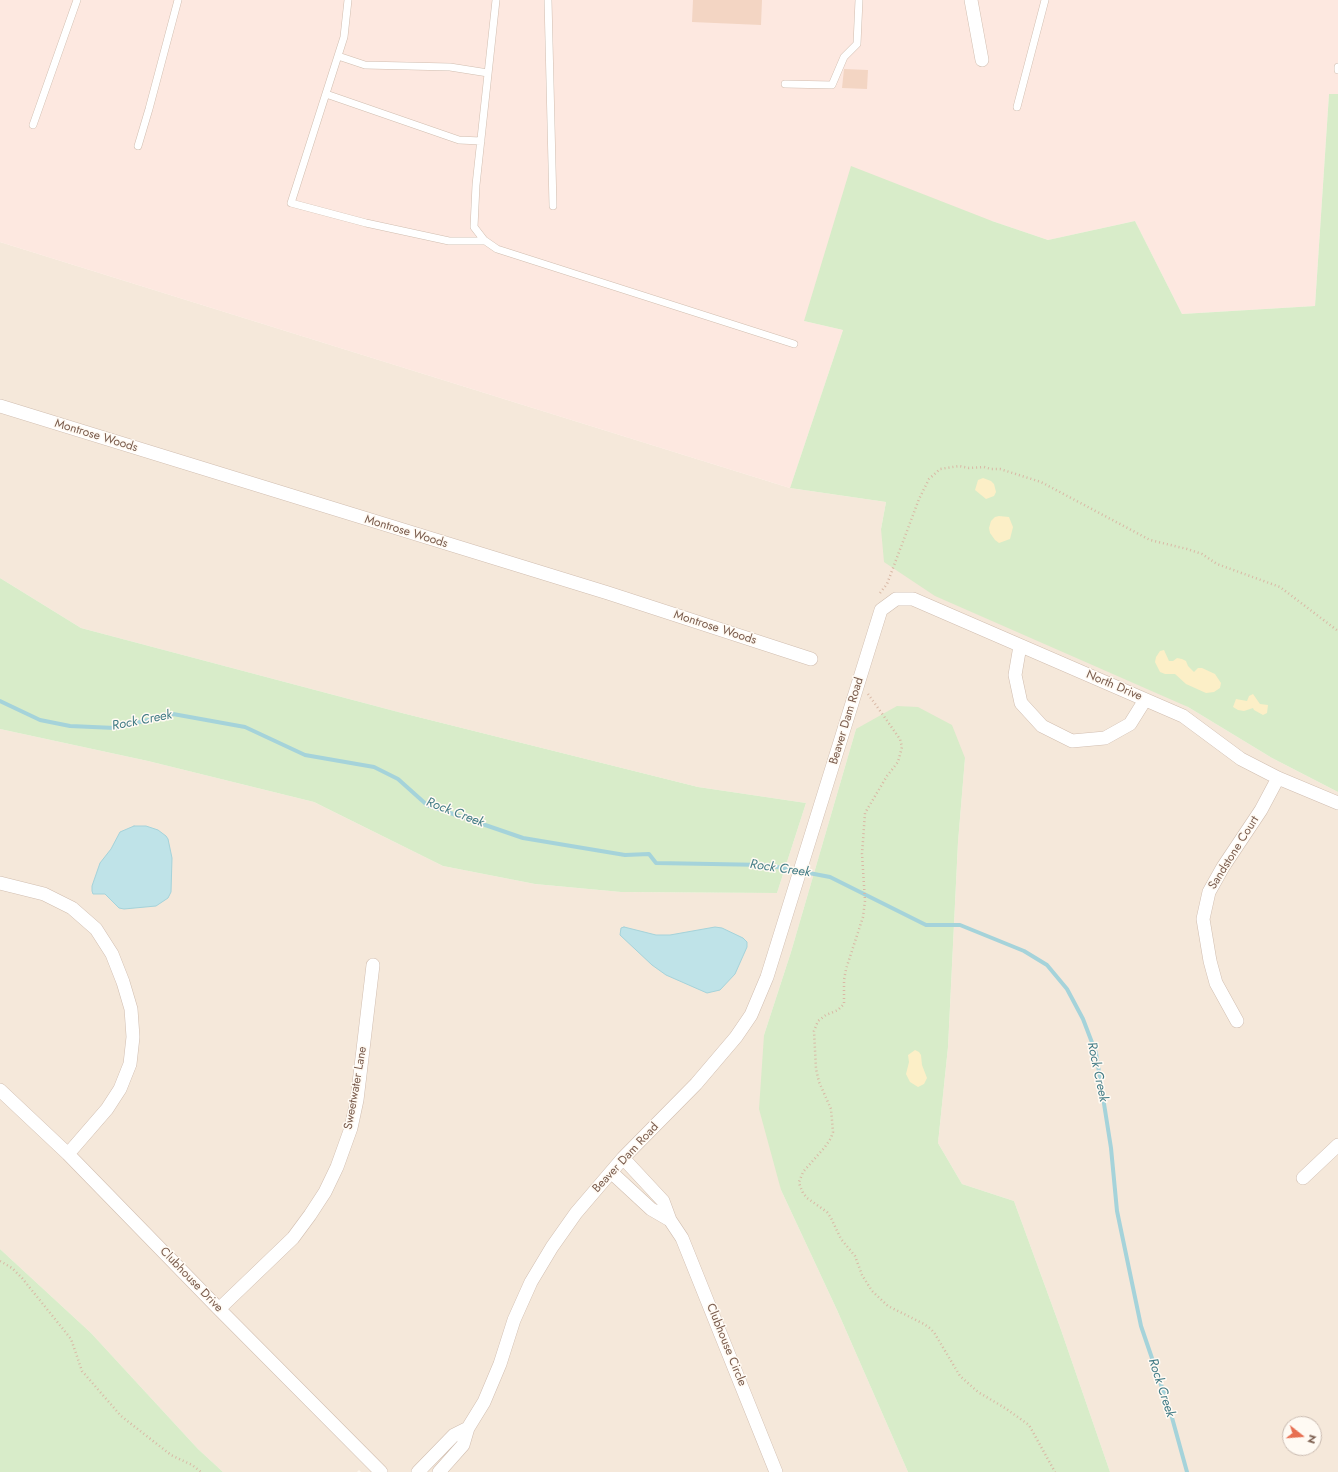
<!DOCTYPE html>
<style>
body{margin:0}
#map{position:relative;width:1338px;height:1472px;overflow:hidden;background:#fdf6ec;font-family:Jost,sans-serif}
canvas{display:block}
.north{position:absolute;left:1282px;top:1416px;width:40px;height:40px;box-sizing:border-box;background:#fffaf3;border:1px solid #cabbb1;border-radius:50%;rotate:107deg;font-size:11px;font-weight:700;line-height:16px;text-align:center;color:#7a5c4d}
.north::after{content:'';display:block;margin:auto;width:14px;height:18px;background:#e76f51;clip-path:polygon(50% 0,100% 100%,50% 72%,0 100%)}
</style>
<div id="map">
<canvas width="1338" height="1472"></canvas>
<div class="north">N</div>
</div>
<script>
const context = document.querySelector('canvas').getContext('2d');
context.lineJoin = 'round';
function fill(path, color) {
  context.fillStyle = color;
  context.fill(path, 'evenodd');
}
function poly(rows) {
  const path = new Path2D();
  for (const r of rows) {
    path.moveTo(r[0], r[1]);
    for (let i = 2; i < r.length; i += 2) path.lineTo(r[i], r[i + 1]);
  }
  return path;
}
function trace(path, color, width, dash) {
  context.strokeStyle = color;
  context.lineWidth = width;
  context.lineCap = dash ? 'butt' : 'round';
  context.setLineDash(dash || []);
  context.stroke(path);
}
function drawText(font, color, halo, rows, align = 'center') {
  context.font = font + ' Jost,sans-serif';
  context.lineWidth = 3;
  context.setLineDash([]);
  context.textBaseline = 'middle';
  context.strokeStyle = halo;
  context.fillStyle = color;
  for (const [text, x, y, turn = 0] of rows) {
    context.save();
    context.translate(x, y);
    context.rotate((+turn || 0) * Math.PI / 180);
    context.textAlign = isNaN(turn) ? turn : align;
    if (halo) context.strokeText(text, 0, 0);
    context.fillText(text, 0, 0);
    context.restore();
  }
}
const residential = poly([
 [0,242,790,488,886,502,881,529,1188,707,1272,758,1338,792,1338,1472,1110,1472,1060,1327,1014,1201,962,1184,938,1143,948,1047,958,842,965,758,856,729,791,952,764,1035,781,1190,837,1310,908,1472,361,1472,359,1470,357,1472,223,1472,198,1449,91,1333,0,1249,0,729,148,761,314,802,443,866,535,884,621,892,777,893,806,803,698,787,402,713,81,628,0,578],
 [1290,1424,1314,1424,1314,1448,1290,1448]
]);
const commercial = poly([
 [0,0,1338,0,1338,94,1329,94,1315,306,1182,314,1135,221,1048,240,992,221,804,321,843,330,790,488,0,242]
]);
const green = poly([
 [1329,94,1338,94,1338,792,1272,758,1188,707,935,596,884,562,881,529,886,502,790,488,843,330,804,321,851,166,992,221,1048,240,1135,221,1182,314,1315,306],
 [0,578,81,628,402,713,698,787,806,803,777,893,621,892,535,884,443,866,314,802,148,761,0,729],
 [897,706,918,707,952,725,965,758,958,842,948,1047,938,1143,962,1184,1014,1201,1060,1327,1110,1472,908,1472,837,1310,781,1190,759,1109,764,1035,791,952,856,729],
 [0,1249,91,1333,198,1449,223,1472,0,1472]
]);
const sand = poly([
 [983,478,991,481,994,484,996,492,994,496,986,499,975,490,978,480],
 [999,516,1009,517,1013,527,1010,539,999,543,995,540,990,533,989,528,991,521,995,517],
 [1164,650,1169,661,1173,661,1177,658,1182,659,1186,661,1188,666,1194,672,1198,668,1202,668,1215,674,1221,683,1220,688,1214,692,1206,693,1186,684,1175,674,1165,674,1160,672,1155,662,1156,657,1160,651],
 [1253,694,1260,704,1268,705,1267,713,1263,715,1254,710,1253,708,1244,711,1238,710,1233,707,1236,699,1247,701,1249,696],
 [915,1050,919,1052,921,1055,922,1065,927,1078,924,1084,918,1087,910,1082,906,1074,909,1062,908,1055]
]);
const water = poly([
 [134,826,146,826,158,830,166,836,168,839,172,858,171,892,168,898,156,906,124,909,119,908,105,894,93,894,92,891,92,886,100,863,111,849,120,832,134,826],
 [624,927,656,935,670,935,715,927,722,928,743,938,747,942,747,947,735,974,720,990,707,993,666,975,652,965,620,935,621,928,624,927]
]);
const stream = poly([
 [0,701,40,720,70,726,115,728,173,714,245,727,305,755,374,767,398,779,427,805,523,838,625,855,649,854,656,863,767,865,830,877,926,925,960,925,1024,951,1047,965,1067,989,1083,1019,1096,1053,1111,1148,1117,1211,1141,1326,1171,1414,1187,1472]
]);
const building = poly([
 [693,0,762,0,761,25,692,22],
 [844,69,868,70,867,89,842,88]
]);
const path = poly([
 [880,593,887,584,919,499,929,479,940,469,959,466,969,468,984,467,991,469,1000,469,1041,482,1150,540,1187,549,1202,554,1217,564,1280,587,1338,631],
 [868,694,900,739,902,747,898,762,887,776,865,813,862,854,865,901,863,917,846,969,844,980,844,1004,838,1010,826,1015,818,1021,814,1031,816,1069,819,1082,831,1109,833,1132,831,1138,825,1147,803,1172,799,1182,800,1186,803,1193,807,1198,827,1212,831,1218,841,1239,855,1256,862,1275,872,1291,888,1306,924,1324,931,1329,935,1334,960,1376,978,1392,1005,1408,1029,1425,1055,1472],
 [0,1261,12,1268,22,1278,71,1339,82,1371,121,1416,171,1455,192,1465,201,1472]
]);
const lane = poly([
 [348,0,344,37,291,203,366,223,449,241,484,241],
 [496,0,476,185,474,227,484,240,497,249,794,344],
 [548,0,553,206],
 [338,56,365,65,450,67,488,73],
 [1338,70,1338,67],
 [785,84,832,85,844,57,857,44,859,0],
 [326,94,459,140,481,141],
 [1017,107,1045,0],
 [33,125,77,0],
 [138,146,149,109,178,0]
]);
const street = poly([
 [971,0,982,60],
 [0,406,608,593,811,659],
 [1020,646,1015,675,1021,703,1042,726,1072,741,1105,738,1130,724,1145,700],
 [0,883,44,894,72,908,96,929,112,954,123,982,131,1009,133,1037,130,1064,120,1089,107,1109,68,1154],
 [1237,1021,1216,983,1210,961,1203,919,1209,892,1223,867,1261,810,1278,778],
 [0,1090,68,1154,219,1309,381,1472],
 [623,1158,663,1201,670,1220,682,1238,776,1472],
 [611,1172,651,1209,670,1220],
 [1303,1178,1338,1145],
 [219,1309,293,1238,310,1215,325,1192,337,1167,351,1128,357,1100,373,965],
 [468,1428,484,1402,500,1364,514,1320,531,1282,552,1247,576,1213,623,1158,696,1084,736,1037,751,1015,767,977,881,610,896,599,913,599,1183,716,1241,759,1278,778,1338,803],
 [418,1472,454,1435,468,1428,463,1445,439,1472]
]);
const streetNames = [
 ["Montrose Woods",96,436,17],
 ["Montrose Woods",406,532,17],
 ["Montrose Woods",715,628,18],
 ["North Drive",1114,686,23],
 ["Beaver Dam Road",847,721,-73],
 ["Sandstone Court",1234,853,-58],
 ["Sweetwater Lane",356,1088,-80],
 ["Beaver Dam Road",626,1158,-47],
 ["Clubhouse Drive",191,1280,46],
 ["Clubhouse Circle",726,1345,68]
];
const waterNames = [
 ["Rock Creek",142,721,-11],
 ["Rock Creek",455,813,21],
 ["Rock Creek",780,869,8],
 ["Rock Creek",1097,1072,78],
 ["Rock Creek",1161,1388,72]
];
fill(residential, '#f5e8da');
fill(commercial, '#fde8e0');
fill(green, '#d8ecc9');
fill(sand, '#fcefc7');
fill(water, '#bfe3e8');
trace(water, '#a5d3da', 1);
trace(stream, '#a5d3da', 4);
fill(building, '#f3d5c3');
trace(lane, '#d1beb0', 8);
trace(street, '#d1beb0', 14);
trace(path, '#d9b8a5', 2.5, [1, 3]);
trace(lane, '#fff', 7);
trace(street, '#fff', 13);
drawText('12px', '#7a5c4d', '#fffaf3', streetNames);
drawText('italic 13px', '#437c86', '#fffaf3', waterNames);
</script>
